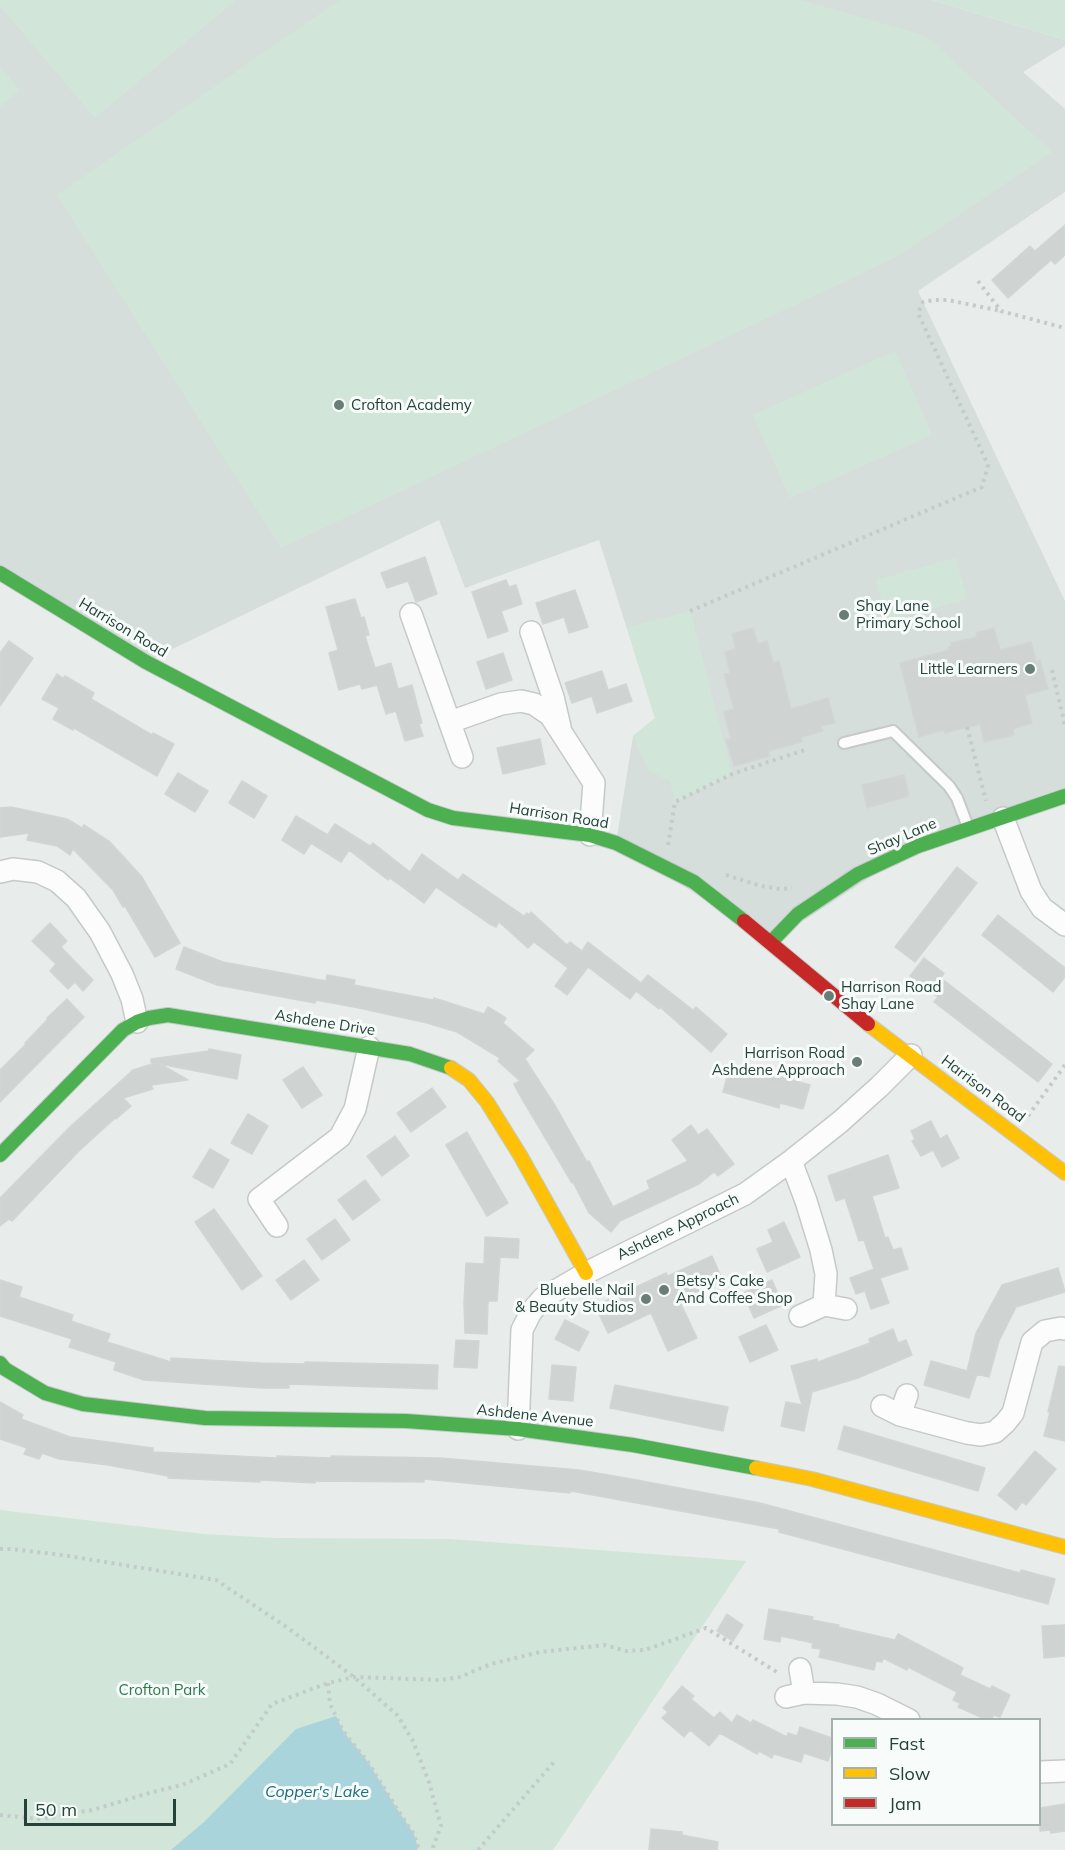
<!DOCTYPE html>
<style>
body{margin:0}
#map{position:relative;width:1065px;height:1850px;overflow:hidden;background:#e8edeb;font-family:Mulish,sans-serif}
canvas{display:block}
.legend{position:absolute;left:831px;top:1718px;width:210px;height:108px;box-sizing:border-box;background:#f7fbf9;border:2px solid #a3b1ad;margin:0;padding:8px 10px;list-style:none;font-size:18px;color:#24423a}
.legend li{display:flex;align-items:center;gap:12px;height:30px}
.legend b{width:30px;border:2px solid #a3b1ad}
.scale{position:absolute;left:24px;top:1799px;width:152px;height:27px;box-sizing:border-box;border:3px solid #24423a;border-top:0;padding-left:8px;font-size:18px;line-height:21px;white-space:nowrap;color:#24423a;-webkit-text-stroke:4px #f7fbf9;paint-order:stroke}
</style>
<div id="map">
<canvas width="1065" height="1850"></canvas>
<ul class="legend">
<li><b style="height:8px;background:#4caf50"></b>Fast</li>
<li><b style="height:8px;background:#ffc107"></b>Slow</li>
<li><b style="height:8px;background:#c62828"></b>Jam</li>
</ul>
<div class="scale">50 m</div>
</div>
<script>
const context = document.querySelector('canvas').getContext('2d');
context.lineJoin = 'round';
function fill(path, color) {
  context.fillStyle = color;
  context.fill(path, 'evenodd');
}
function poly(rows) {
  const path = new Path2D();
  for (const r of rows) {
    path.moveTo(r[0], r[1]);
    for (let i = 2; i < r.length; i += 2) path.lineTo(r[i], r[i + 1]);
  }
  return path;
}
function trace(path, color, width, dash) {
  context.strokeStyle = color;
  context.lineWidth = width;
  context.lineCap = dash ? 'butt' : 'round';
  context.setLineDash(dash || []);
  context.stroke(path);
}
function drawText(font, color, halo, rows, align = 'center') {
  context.font = font + ' Mulish,sans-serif';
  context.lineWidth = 6;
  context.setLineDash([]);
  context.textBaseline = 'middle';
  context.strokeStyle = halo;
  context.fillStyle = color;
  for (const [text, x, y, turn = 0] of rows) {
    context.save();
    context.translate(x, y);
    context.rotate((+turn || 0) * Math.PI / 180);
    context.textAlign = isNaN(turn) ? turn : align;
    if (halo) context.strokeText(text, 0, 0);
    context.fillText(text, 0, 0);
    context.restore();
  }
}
const built = poly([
 [0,0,932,0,1065,40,1065,46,1023,72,1065,109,1065,192,918,291,1065,601,1065,796,918,846,771,942,616,843,633,736,655,718,599,540,465,588,439,520,146,662,0,573]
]);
const green = poly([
 [0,0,236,0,95,118,0,6],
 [340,0,801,0,926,36,1052,152,896,257,281,548,57,195],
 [932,0,1065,0,1065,40],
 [0,67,20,90,0,107],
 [895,351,932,435,790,498,753,415],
 [956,558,967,599,887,621,876,580],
 [690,611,732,774,675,802,670,781,648,770,633,736,655,718,627,628],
 [0,1510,204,1534,275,1538,450,1539,746,1561,553,1850,0,1850]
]);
const water = poly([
 [336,1716,343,1731,368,1762,397,1809,414,1834,418,1848,417,1850,171,1850,204,1822,296,1729]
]);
const building = poly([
 [1065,225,1065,255,1055,264,1051,260,1008,298,992,280,1030,246,1035,251,1065,225],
 [425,557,437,594,416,602,408,581,387,588,381,573,425,557],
 [506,580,509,587,516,585,522,604,501,611,508,631,488,638,472,592,506,580],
 [575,590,588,627,569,633,564,617,543,624,536,603,575,590],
 [355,599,361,618,364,617,369,635,365,636,375,668,391,663,398,689,412,685,422,723,419,724,423,736,405,741,396,711,386,714,377,685,362,689,360,684,339,690,329,653,338,650,326,607,355,599],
 [753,628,758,644,767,641,773,663,779,661,791,709,828,698,835,723,821,726,823,731,801,737,802,742,768,751,770,756,734,766,726,740,731,739,724,712,734,709,724,674,730,673,725,652,736,649,732,634,753,628],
 [994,628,1000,650,1031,642,1036,661,1040,660,1048,689,1025,695,1032,723,1013,729,1014,735,984,742,980,724,945,733,944,730,919,737,900,663,949,650,948,647,951,646,951,643,977,637,976,633,994,628],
 [9,641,33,658,0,706,0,653,9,641],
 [503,653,512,680,486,689,477,662,503,653],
 [602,671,608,690,626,684,632,701,597,713,592,696,572,703,565,683,602,671],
 [57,674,63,678,65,676,94,693,91,699,152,735,153,733,174,744,157,776,74,728,73,730,53,719,59,708,42,699,57,674],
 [540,739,545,764,503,774,497,748,540,739],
 [178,773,208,791,195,812,165,794,178,773],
 [904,775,909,796,867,808,862,785,904,775],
 [242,781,267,796,254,818,229,803,242,781],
 [11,807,67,819,82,828,84,825,110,842,142,877,180,943,155,957,125,906,123,907,113,890,73,849,70,855,57,846,27,840,29,833,0,837,0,808,11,807],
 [296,816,331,837,328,834,335,824,370,846,373,843,410,872,422,854,458,880,463,874,524,916,527,913,529,915,531,912,567,945,570,942,582,951,588,942,641,983,648,975,693,1010,696,1007,727,1034,711,1052,660,1007,659,1009,636,991,630,999,588,967,567,995,555,986,568,968,534,942,528,948,499,922,496,927,488,923,436,887,424,903,390,878,388,880,349,850,341,862,311,843,304,854,282,840,296,816],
 [957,867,977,883,915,962,895,947,957,867],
 [998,915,1065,968,1065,977,1053,992,982,935,998,915],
 [50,923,67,941,61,947,93,980,83,991,75,982,68,989,50,971,56,964,32,941,50,923],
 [184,947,223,962,326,981,327,975,355,980,354,985,433,1000,434,998,484,1014,488,1007,506,1018,503,1023,534,1050,525,1059,556,1107,587,1162,589,1161,613,1207,650,1189,647,1181,688,1161,672,1140,691,1125,698,1135,707,1129,734,1164,718,1176,714,1172,699,1184,620,1221,611,1232,589,1213,573,1182,572,1183,518,1092,514,1084,520,1081,498,1061,500,1058,457,1032,427,1023,359,1008,316,1000,315,1003,217,985,176,969,184,947],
 [924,958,944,973,941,978,1052,1064,1038,1082,934,1002,938,997,910,976,924,958],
 [67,999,84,1017,0,1102,0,1070,26,1044,25,1043,48,1019,47,1018,67,999],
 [209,1049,241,1055,237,1079,160,1064,188,1080,151,1085,153,1089,123,1098,131,1106,116,1119,115,1118,79,1151,12,1221,9,1219,0,1226,0,1198,71,1126,133,1070,155,1063,151,1062,151,1059,209,1051,209,1049],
 [303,1067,322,1095,302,1108,283,1080,303,1067],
 [729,1069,752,1076,753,1069,810,1085,803,1109,780,1103,779,1108,723,1092,729,1069],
 [432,1088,446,1107,411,1132,397,1113,432,1088],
 [248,1114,268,1126,252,1154,231,1143,248,1114],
 [931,1121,940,1139,947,1135,959,1158,942,1167,933,1150,921,1156,912,1141,915,1139,911,1131,931,1121],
 [467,1132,508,1203,487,1216,446,1145,467,1132],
 [395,1136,409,1156,382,1176,367,1156,395,1136],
 [210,1149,229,1160,213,1188,193,1177,210,1149],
 [888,1155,899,1188,872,1196,885,1238,888,1237,893,1250,901,1248,908,1269,880,1278,889,1303,871,1309,865,1291,856,1294,850,1278,874,1269,864,1240,859,1241,845,1198,836,1201,828,1176,888,1155],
 [365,1180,380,1200,353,1220,338,1200,365,1180],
 [214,1209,262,1276,242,1290,195,1222,214,1209],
 [335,1219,350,1240,322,1260,307,1239,335,1219],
 [784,1222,800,1257,767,1272,757,1249,773,1242,768,1230,784,1222],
 [485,1237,519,1239,518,1258,500,1257,497,1301,488,1301,487,1334,465,1333,464,1303,466,1263,484,1264,485,1237],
 [712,1256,723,1281,679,1300,697,1338,668,1351,651,1313,608,1333,595,1306,666,1273,668,1276,712,1256],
 [304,1260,319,1280,291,1300,276,1280,304,1260],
 [1058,1268,1065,1292,1016,1307,999,1341,989,1377,972,1373,977,1374,969,1398,924,1385,931,1361,967,1371,976,1333,1002,1285,1058,1268],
 [0,1280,22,1287,19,1297,73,1315,71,1321,110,1334,107,1342,171,1362,171,1358,260,1363,305,1364,305,1362,438,1365,437,1389,289,1384,289,1388,262,1388,144,1380,114,1370,116,1362,69,1347,72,1339,0,1316,0,1280],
 [772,1280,783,1305,754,1318,743,1293,772,1280],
 [565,1320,589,1332,579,1351,555,1339,565,1320],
 [766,1325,778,1350,750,1362,739,1337,766,1325],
 [893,1329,898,1343,906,1340,912,1355,858,1378,812,1392,804,1431,781,1426,786,1402,802,1405,791,1366,817,1359,818,1362,870,1343,869,1339,893,1329],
 [456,1340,479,1341,477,1368,454,1367,456,1340],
 [552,1365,576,1367,573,1401,549,1399,552,1365],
 [1059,1366,1065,1367,1065,1441,1044,1436,1050,1412,1048,1412,1059,1366],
 [615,1385,728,1407,723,1431,610,1408,615,1385],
 [0,1402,23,1415,21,1419,70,1437,153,1448,153,1452,277,1458,277,1456,331,1458,331,1456,440,1458,579,1470,631,1479,760,1503,1020,1573,1021,1570,1055,1579,1048,1604,779,1532,779,1529,571,1491,570,1493,424,1479,424,1482,315,1481,315,1483,260,1480,260,1482,168,1478,168,1476,108,1465,59,1459,42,1453,39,1459,24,1454,27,1448,0,1439,0,1402],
 [844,1426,985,1468,978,1491,838,1449,844,1426],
 [1035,1451,1056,1469,1026,1505,1022,1502,1016,1510,998,1495,1035,1451],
 [769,1609,813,1617,812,1620,839,1625,838,1627,895,1640,898,1634,963,1668,960,1675,990,1689,992,1686,1010,1695,1000,1717,994,1715,991,1719,985,1719,958,1707,960,1703,953,1700,957,1692,908,1667,907,1670,883,1658,882,1662,876,1661,874,1670,819,1657,821,1649,812,1648,813,1643,781,1636,780,1642,764,1639,769,1609],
 [727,1614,743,1625,733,1641,717,1631,727,1614],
 [1065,1625,1065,1656,1044,1658,1042,1626,1065,1625],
 [682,1686,694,1696,691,1699,714,1718,720,1712,732,1723,737,1715,751,1723,753,1720,787,1737,788,1733,797,1736,800,1727,832,1738,832,1748,828,1761,804,1753,801,1762,774,1754,772,1758,759,1751,757,1754,720,1733,709,1746,690,1730,684,1737,662,1718,668,1712,663,1708,682,1686],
 [1065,1804,1065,1831,1051,1833,1050,1830,1040,1831,1040,1808,1065,1804],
 [651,1829,682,1832,682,1835,718,1842,717,1850,649,1850,651,1829]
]);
const path = poly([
 [978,281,1001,311,1065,328],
 [690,611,982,487,988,465,918,313,923,302,935,300,948,300,1001,311],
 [1052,670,1065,725],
 [967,727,986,801],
 [668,845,675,802,732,774,808,749],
 [726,875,761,886,780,889,792,888],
 [1028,1116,1065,1065],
 [0,1549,11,1549,62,1555,216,1580,288,1628,354,1677,397,1715,412,1739,429,1782,441,1826,432,1850],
 [328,1683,330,1704,343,1731,368,1762,397,1809,414,1834,419,1850],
 [0,1815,41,1819,92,1810,153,1792,182,1785,230,1764,272,1704,328,1683,354,1677,441,1680,460,1677,491,1664,540,1652,605,1645,626,1651,645,1650,706,1628,780,1674],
 [478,1850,554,1762]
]);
const lane = poly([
 [844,743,893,731,949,786,957,798,968,827]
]);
const street = poly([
 [411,614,462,757],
 [531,632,553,697,560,727],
 [450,722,501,704,521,701,534,704,550,715,594,783,590,835],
 [1003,818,1031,891,1042,908,1065,925],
 [0,872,13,869,38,872,57,881,76,898,100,932,122,974,132,999,137,1022],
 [791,1161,806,1201,821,1250,826,1274,824,1305,800,1316],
 [277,1226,259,1199,340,1137,355,1109,369,1047],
 [824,1305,846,1309],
 [882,1406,900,1415,967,1433,981,1435,995,1432,1005,1423,1013,1413,1032,1342,1045,1331,1061,1328,1065,1329],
 [900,1415,907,1395],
 [518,1429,522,1330,531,1312,543,1298,586,1273,745,1194,791,1161,840,1122,879,1087,911,1055],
 [800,1669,804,1693],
 [786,1697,804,1693,837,1694,857,1697,877,1704,909,1720],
 [1040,1772,1065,1771]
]);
const fast = poly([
 [0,573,146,662,428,810,453,818,590,835,616,843,694,882,744,921],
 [771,942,798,914,858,874,918,846,1065,796],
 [0,1155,123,1030,137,1022,149,1018,168,1015,410,1054,451,1068],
 [0,1363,5,1369,45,1393,83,1404,205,1418,406,1421,518,1429,633,1445,756,1468]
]);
const slow = poly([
 [868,1024,1065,1173],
 [451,1068,469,1080,487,1102,520,1155,586,1273],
 [756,1468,812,1479,1065,1547]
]);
const jam = poly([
 [744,921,868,1024]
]);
const markers = [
 [339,405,6,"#697e78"],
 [844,615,6,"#697e78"],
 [1030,669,6,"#697e78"],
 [829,996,6,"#697e78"],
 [857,1062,6,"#697e78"],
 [664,1290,6,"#697e78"],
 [646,1299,6,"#697e78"]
];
const poiNames = [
 ["Crofton Academy",351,405],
 ["Shay Lane",856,606],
 ["Primary School",856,623],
 ["Little Learners",1018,669,"right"],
 ["Harrison Road",841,987],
 ["Shay Lane",841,1004],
 ["Harrison Road",845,1053,"right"],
 ["Ashdene Approach",845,1070,"right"],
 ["Betsy's Cake",676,1281],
 ["And Coffee Shop",676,1298],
 ["Bluebelle Nail",634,1290,"right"],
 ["& Beauty Studios",634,1307,"right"]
];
const streetNames = [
 ["Harrison Road",123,628,31],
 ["Harrison Road",559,816,9],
 ["Shay Lane",902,837,-23],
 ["Ashdene Drive",325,1023,9],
 ["Harrison Road",983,1089,37],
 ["Ashdene Approach",678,1227,-26],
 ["Ashdene Avenue",535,1416,6]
];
const parkNames = [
 ["Crofton Park",162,1690]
];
const waterNames = [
 ["Copper's Lake",317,1792]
];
fill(built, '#d6dedb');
fill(green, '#d1e6d8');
fill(water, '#a9d4db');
fill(building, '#cfd4d2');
trace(building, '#d1d6d4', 1.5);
trace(lane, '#c5cac8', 14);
trace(street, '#c5cac8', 24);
trace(fast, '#c3cbc8', 16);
trace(slow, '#c3cbc8', 16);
trace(jam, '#c3cbc8', 16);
trace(path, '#c3ccca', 4, [3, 4.5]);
trace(lane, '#fcfcfc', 10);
trace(street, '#fcfcfc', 21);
trace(fast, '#4caf50', 14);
trace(slow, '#ffc107', 14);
trace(jam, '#c62828', 14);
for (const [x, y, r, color] of markers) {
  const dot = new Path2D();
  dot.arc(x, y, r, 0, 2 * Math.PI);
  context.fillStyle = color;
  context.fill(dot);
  trace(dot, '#f7fbf9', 2);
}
drawText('15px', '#24423a', '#f7fbf9', poiNames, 'left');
drawText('15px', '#24423a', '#f7fbf9', streetNames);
drawText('15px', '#2d7a4b', '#f7fbf9', parkNames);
drawText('italic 16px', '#1c6f80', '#f7fbf9', waterNames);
</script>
